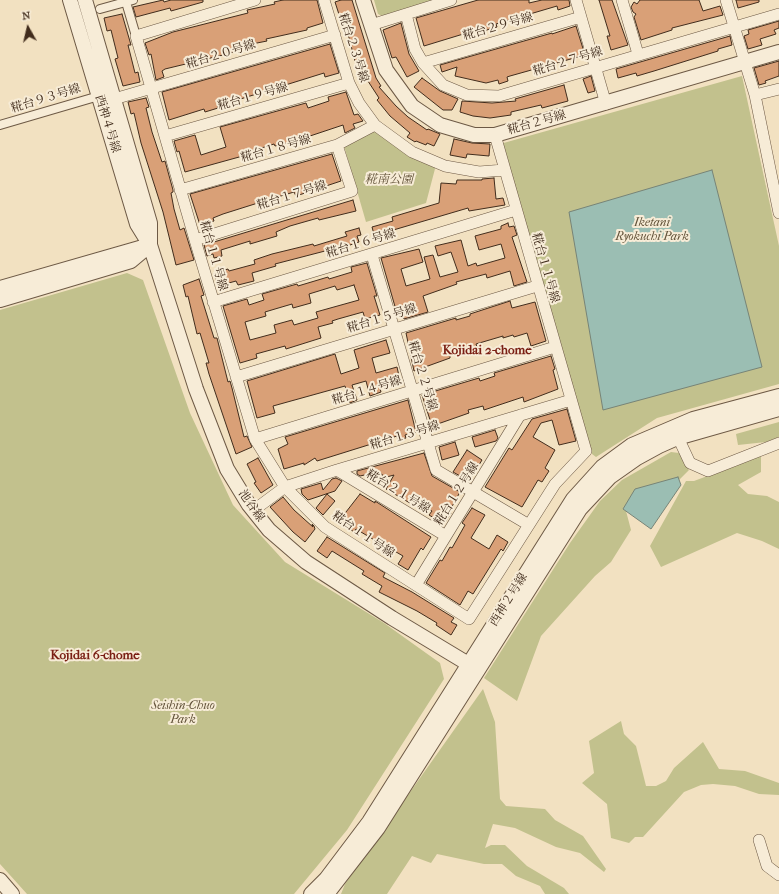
<!DOCTYPE html>
<meta charset="utf-8">
<style>
body{margin:0}
#map{position:relative;width:779px;height:894px;overflow:hidden;background:#f2e1c1;font-family:"IM FELL French Canon",serif}
canvas{display:block}
.north{position:absolute;left:8px;top:8px;width:40px;height:40px;-webkit-text-stroke:3px #f7ecd7;paint-order:stroke;rotate:352deg;font-size:11px;font-weight:700;line-height:16px;text-align:center;color:#412c1c}
.north::after{content:'';display:block;margin:auto;width:14px;height:18px;background:#412c1c;clip-path:polygon(50% 0,100% 100%,50% 72%,0 100%)}
</style>
<div id="map">
<canvas width="779" height="894"></canvas>
<div class="north">N</div>
</div>
<script>
const context = document.querySelector('canvas').getContext('2d');
context.lineJoin = 'round';
function fill(path, color) {
  context.fillStyle = color;
  context.fill(path, 'evenodd');
}
function poly(rows) {
  const path = new Path2D();
  for (const r of rows) {
    path.moveTo(r[0], r[1]);
    for (let i = 2; i < r.length; i += 2) path.lineTo(r[i], r[i + 1]);
  }
  return path;
}
function trace(path, color, width, dash) {
  context.strokeStyle = color;
  context.lineWidth = width;
  context.lineCap = dash ? 'butt' : 'round';
  context.setLineDash(dash || []);
  context.stroke(path);
}
function drawText(font, color, halo, rows, align = 'center') {
  context.font = font + ' "IM FELL French Canon","Noto Serif JP",serif';
  context.lineWidth = 4;
  context.setLineDash([]);
  context.textBaseline = 'middle';
  context.strokeStyle = halo;
  context.fillStyle = color;
  for (const [text, x, y, turn = 0] of rows) {
    context.save();
    context.translate(x, y);
    context.rotate((+turn || 0) * Math.PI / 180);
    context.textAlign = isNaN(turn) ? turn : align;
    if (halo) context.strokeText(text, 0, 0);
    context.fillText(text, 0, 0);
    context.restore();
  }
}
const green = poly([
 [374,0,434,0,384,17,378,14],
 [742,76,779,246,779,384,657,418,596,457,592,454,500,144],
 [375,128,436,165,426,203,366,222,344,146],
 [127,273,143,280,190,413,233,505,285,562,384,623,440,663,444,679,347,830,294,894,27,894,0,864,0,310],
 [779,422,779,437,766,442,738,445,736,434],
 [671,452,679,453,689,470,679,480,678,478,623,509,626,511,631,530,611,562,595,576,541,636,517,701,484,678,570,543,600,501,622,480],
 [761,456,761,472,738,485,748,494,767,496,779,502,779,549,762,541,737,533,661,567,650,546,686,481,694,481],
 [483,689,495,722,500,799,506,806,545,809,555,820,583,836,606,869,604,872,580,853,556,847,515,828,493,824,485,848,491,845,505,845,527,866,564,888,569,894,545,894,540,886,516,876,502,864,484,864,437,854,431,863,412,856,387,894,341,894,345,884],
 [621,721,624,734,636,746,646,786,656,786,666,781,674,768,703,742,719,769,745,771,779,783,779,795,759,794,735,786,713,784,701,785,684,792,643,837,635,837,629,843,611,838,607,804,582,783,594,773,589,741]
]);
const water = poly([
 [712,170,762,367,603,410,569,212,712,170],
 [678,477,681,485,651,529,623,509,635,489,678,477]
]);
const building = poly([
 [163,0,164,2,171,0,203,0,203,2,171,11,170,8,136,17,133,7,163,0],
 [283,0,317,0,323,23,307,28,307,30,266,39,267,41,252,44,253,46,223,55,165,69,162,71,164,77,156,80,151,54,149,55,145,43,173,32,248,13,247,10,275,4,274,2,283,0],
 [341,0,352,0,376,78,381,86,379,87,396,106,408,117,427,130,428,129,440,134,434,146,427,143,426,145,416,141,415,142,407,137,410,133,390,116,377,100,379,98,364,75,362,75,358,60,355,61,347,30,344,30,335,2,341,0],
 [478,0,529,0,529,3,542,0,569,0,570,6,558,10,557,6,496,24,497,27,480,32,480,30,460,35,424,46,416,18,478,0],
 [599,0,612,0,628,45,611,50,607,36,610,36,599,0],
 [640,0,699,0,703,11,720,6,723,15,672,28,672,30,641,40,634,17,636,14,633,12,631,7,634,2,637,4,640,0],
 [736,0,759,0,759,2,738,8,736,0],
 [122,14,131,45,128,45,135,73,138,72,140,82,123,86,115,59,118,58,111,30,107,31,104,18,122,14],
 [779,21,779,28,774,30,776,34,760,39,762,45,748,49,744,36,749,34,748,30,779,21],
 [401,23,409,54,419,71,407,77,396,57,392,58,383,30,401,23],
 [576,26,585,55,510,76,507,77,508,81,499,84,498,80,486,83,455,76,457,67,442,72,440,65,552,33,552,34,576,26],
 [730,36,732,45,718,49,718,51,654,71,637,76,636,73,618,78,616,69,730,36],
 [330,44,339,73,325,77,324,73,218,106,218,108,205,112,204,109,169,120,162,92,330,44],
 [779,61,779,76,765,81,766,83,759,85,754,68,779,61],
 [591,76,595,91,588,93,583,79,591,76],
 [422,78,440,91,458,99,452,110,443,110,414,87,422,78],
 [564,85,568,101,542,108,541,105,511,112,511,115,490,118,473,116,460,112,462,101,492,103,516,101,515,99,564,85],
 [346,92,354,115,358,114,363,121,353,124,355,128,345,133,343,125,298,140,275,146,274,144,249,152,250,154,185,172,179,151,177,152,174,141,195,135,201,155,226,147,220,127,306,103,308,108,329,101,328,97,346,92],
 [146,98,149,107,146,108,152,132,162,162,165,161,173,190,173,192,171,193,174,209,180,230,184,228,194,260,176,265,163,212,141,143,134,113,131,114,128,102,146,98],
 [454,139,472,143,490,144,489,156,467,154,466,158,450,155,454,139],
 [332,154,341,181,296,196,294,192,261,202,223,214,213,218,214,221,200,225,190,194,332,154],
 [494,178,496,199,503,198,505,205,469,211,468,208,390,231,392,236,375,238,372,227,393,221,392,217,439,203,441,183,456,184,457,180,482,180,482,179,494,178],
 [353,200,356,211,319,220,318,218,290,226,276,232,277,236,250,244,250,241,221,250,222,256,214,258,213,254,207,256,204,245,353,200],
 [508,223,509,227,514,226,517,235,512,237,527,282,514,286,510,271,487,278,486,274,456,282,457,284,423,296,428,312,404,319,400,309,396,310,381,258,419,249,423,262,401,269,406,286,430,279,424,257,433,255,440,277,458,272,451,252,438,256,435,246,461,240,468,266,476,263,477,266,505,258,501,244,479,250,475,236,501,229,501,226,508,223],
 [359,228,361,235,357,236,359,242,326,253,325,251,275,264,276,266,252,273,254,281,238,285,236,281,218,286,214,273,228,269,229,271,255,264,254,260,272,254,313,244,314,246,347,236,345,232,359,228],
 [367,263,377,296,374,296,380,315,365,319,363,312,338,319,332,321,333,323,318,327,321,338,286,349,285,346,256,354,257,358,240,363,223,306,247,299,249,305,264,300,262,294,297,284,298,286,328,277,329,279,352,272,351,267,367,263],
 [354,285,359,300,316,312,318,318,294,325,292,320,274,325,276,333,250,340,245,322,266,316,265,312,275,309,292,304,293,308,311,303,309,294,335,286,337,290,354,285],
 [199,279,204,295,201,296,214,338,217,338,228,382,230,381,232,388,244,437,247,436,252,447,236,454,209,374,206,363,209,363,200,333,197,334,188,296,186,297,183,285,199,279],
 [510,301,512,308,535,302,546,341,531,346,527,333,514,337,513,335,503,338,503,336,476,344,477,347,450,355,450,358,414,371,406,333,456,318,456,320,470,316,470,314,510,301],
 [386,340,390,353,372,358,376,373,397,367,399,376,394,377,395,381,379,385,381,392,370,396,366,381,352,385,357,400,350,403,345,386,273,406,275,413,257,418,247,381,335,354,341,374,359,368,354,350,386,340],
 [551,356,555,369,553,370,558,389,524,402,523,397,484,410,483,406,468,410,469,413,432,426,422,395,479,378,480,381,495,376,494,373,551,356],
 [408,400,416,432,405,435,406,438,398,440,397,436,317,461,315,458,304,465,304,463,284,469,278,449,288,444,285,437,408,400],
 [567,409,576,441,559,445,552,420,541,423,533,437,555,450,545,468,549,471,542,482,538,480,522,507,485,487,509,448,512,450,532,419,567,409],
 [495,430,498,438,496,441,475,447,472,437,495,430],
 [455,442,459,455,442,460,439,447,455,442],
 [467,450,482,460,469,481,453,472,467,450],
 [424,453,432,476,460,492,449,512,451,513,444,524,429,515,432,511,417,503,415,506,386,489,394,475,383,478,382,474,370,477,373,473,360,476,357,474,357,471,424,453],
 [258,458,273,485,261,493,254,483,256,482,247,464,258,458],
 [336,478,342,481,335,491,308,500,302,494,301,489,321,483,323,490,332,479,336,478],
 [327,494,335,501,323,515,316,508,327,494],
 [360,494,375,503,375,501,431,537,423,550,421,548,408,570,398,564,403,556,391,549,389,552,379,547,381,544,356,529,354,532,339,521,360,494],
 [283,497,294,510,313,527,312,524,314,526,315,529,305,542,293,532,270,507,283,497],
 [472,508,485,515,471,538,489,549,497,535,508,542,503,551,501,549,473,594,468,591,460,605,426,583,440,560,442,561,450,547,452,548,465,525,462,523,472,508],
 [327,537,385,573,383,577,412,592,454,618,451,622,457,625,451,635,436,625,437,623,417,611,379,592,382,586,362,574,364,571,332,551,327,558,317,551,327,537]
]);
const pedestrian = poly([
 [126,2,136,36],
 [100,9,133,0],
 [0,125,99,96]
]);
const minor = poly([
 [255,0,136,36,195,240,255,439,285,487,325,527,469,619,555,484,586,451,495,135],
 [324,0,349,83,359,103,375,125,412,152,445,166,479,172,504,170],
 [576,0,606,104],
 [622,0,638,54],
 [726,0,755,95,779,213],
 [406,14,415,49,423,63,443,85,467,95,499,96,779,14],
 [371,25,451,0],
 [423,63,581,17],
 [755,95,779,89],
 [114,99,335,35],
 [165,136,349,83],
 [180,190,337,145,375,125],
 [195,240,352,191,337,145],
 [372,255,436,470,529,525],
 [213,302,516,210],
 [236,377,537,286],
 [675,431,690,463,708,471,779,443],
 [255,439,555,347],
 [337,470,446,536],
 [254,510,285,487,337,470,571,400],
 [416,585,520,415],
 [759,840,767,866,779,875]
]);
const tertiary = poly([
 [363,0,386,70,412,106,440,125,474,135,495,135,779,52],
 [150,245,196,389,227,469,249,505,269,530,306,562,392,618,475,668],
 [0,288,150,245,137,224,70,0],
 [0,300,131,261,150,245,150,223,85,0],
 [0,880,12,894],
 [311,894,326,879,369,822,573,499,602,467,632,445,693,419,779,396],
 [327,894,378,828,580,509,610,477,637,458,659,446,677,438,779,409]
]);
const streetNames = [
 ["糀台２９号線",498,27,-16],
 ["糀台２３号線",353,48,72],
 ["糀台２０号線",221,55,-17],
 ["糀台２７号線",568,62,-17],
 ["糀台１９号線",253,97,-16],
 ["糀台９３号線",46,99,-17],
 ["糀台２号線",537,123,-16],
 ["西神４号線",107,124,73],
 ["糀台１８号線",276,149,-16],
 ["糀台１７号線",292,196,-17],
 ["糀台１６号線",361,244,-17],
 ["糀台１１号線",213,256,74],
 ["糀台１１号線",545,268,74],
 ["糀台１５号線",382,319,-17],
 ["糀台２２号線",422,376,73],
 ["糀台１４号線",367,391,-17],
 ["糀台１３号線",405,436,-17],
 ["糀台２１号線",398,492,31],
 ["糀台１２号線",457,494,-58],
 ["池谷線",251,506,55],
 ["糀台１１号線",363,535,34],
 ["西神２号線",509,600,-58]
];
const parkNames = [
 ["糀南公園",389,180],
 ["Iketani",652,223],
 ["Ryokuchi Park",652,237],
 ["Seishin-Chuo",183,706],
 ["Park",183,720]
];
const neighbourhoodNames = [
 ["Kojidai 2-chome",487,351],
 ["Kojidai 6-chome",95,656]
];
fill(green, '#c2c18d');
fill(water, '#9bbeb3');
trace(water, '#778477', 1);
fill(building, '#d9a077');
trace(building, '#412c1c', 1);
trace(pedestrian, '#6d5945', 10);
trace(minor, '#6d5945', 12);
trace(tertiary, '#6d5945', 16);
trace(pedestrian, '#f7ecd7', 8);
trace(minor, '#f7ecd7', 11);
trace(tertiary, '#f7ecd7', 14);
drawText('12px', '#412c1c', '#f7ecd7', streetNames);
drawText('italic 12px', '#615138', '#f7ecd7', parkNames);
drawText('bold 13px', '#7a1f14', '#f7ecd7', neighbourhoodNames);
</script>
